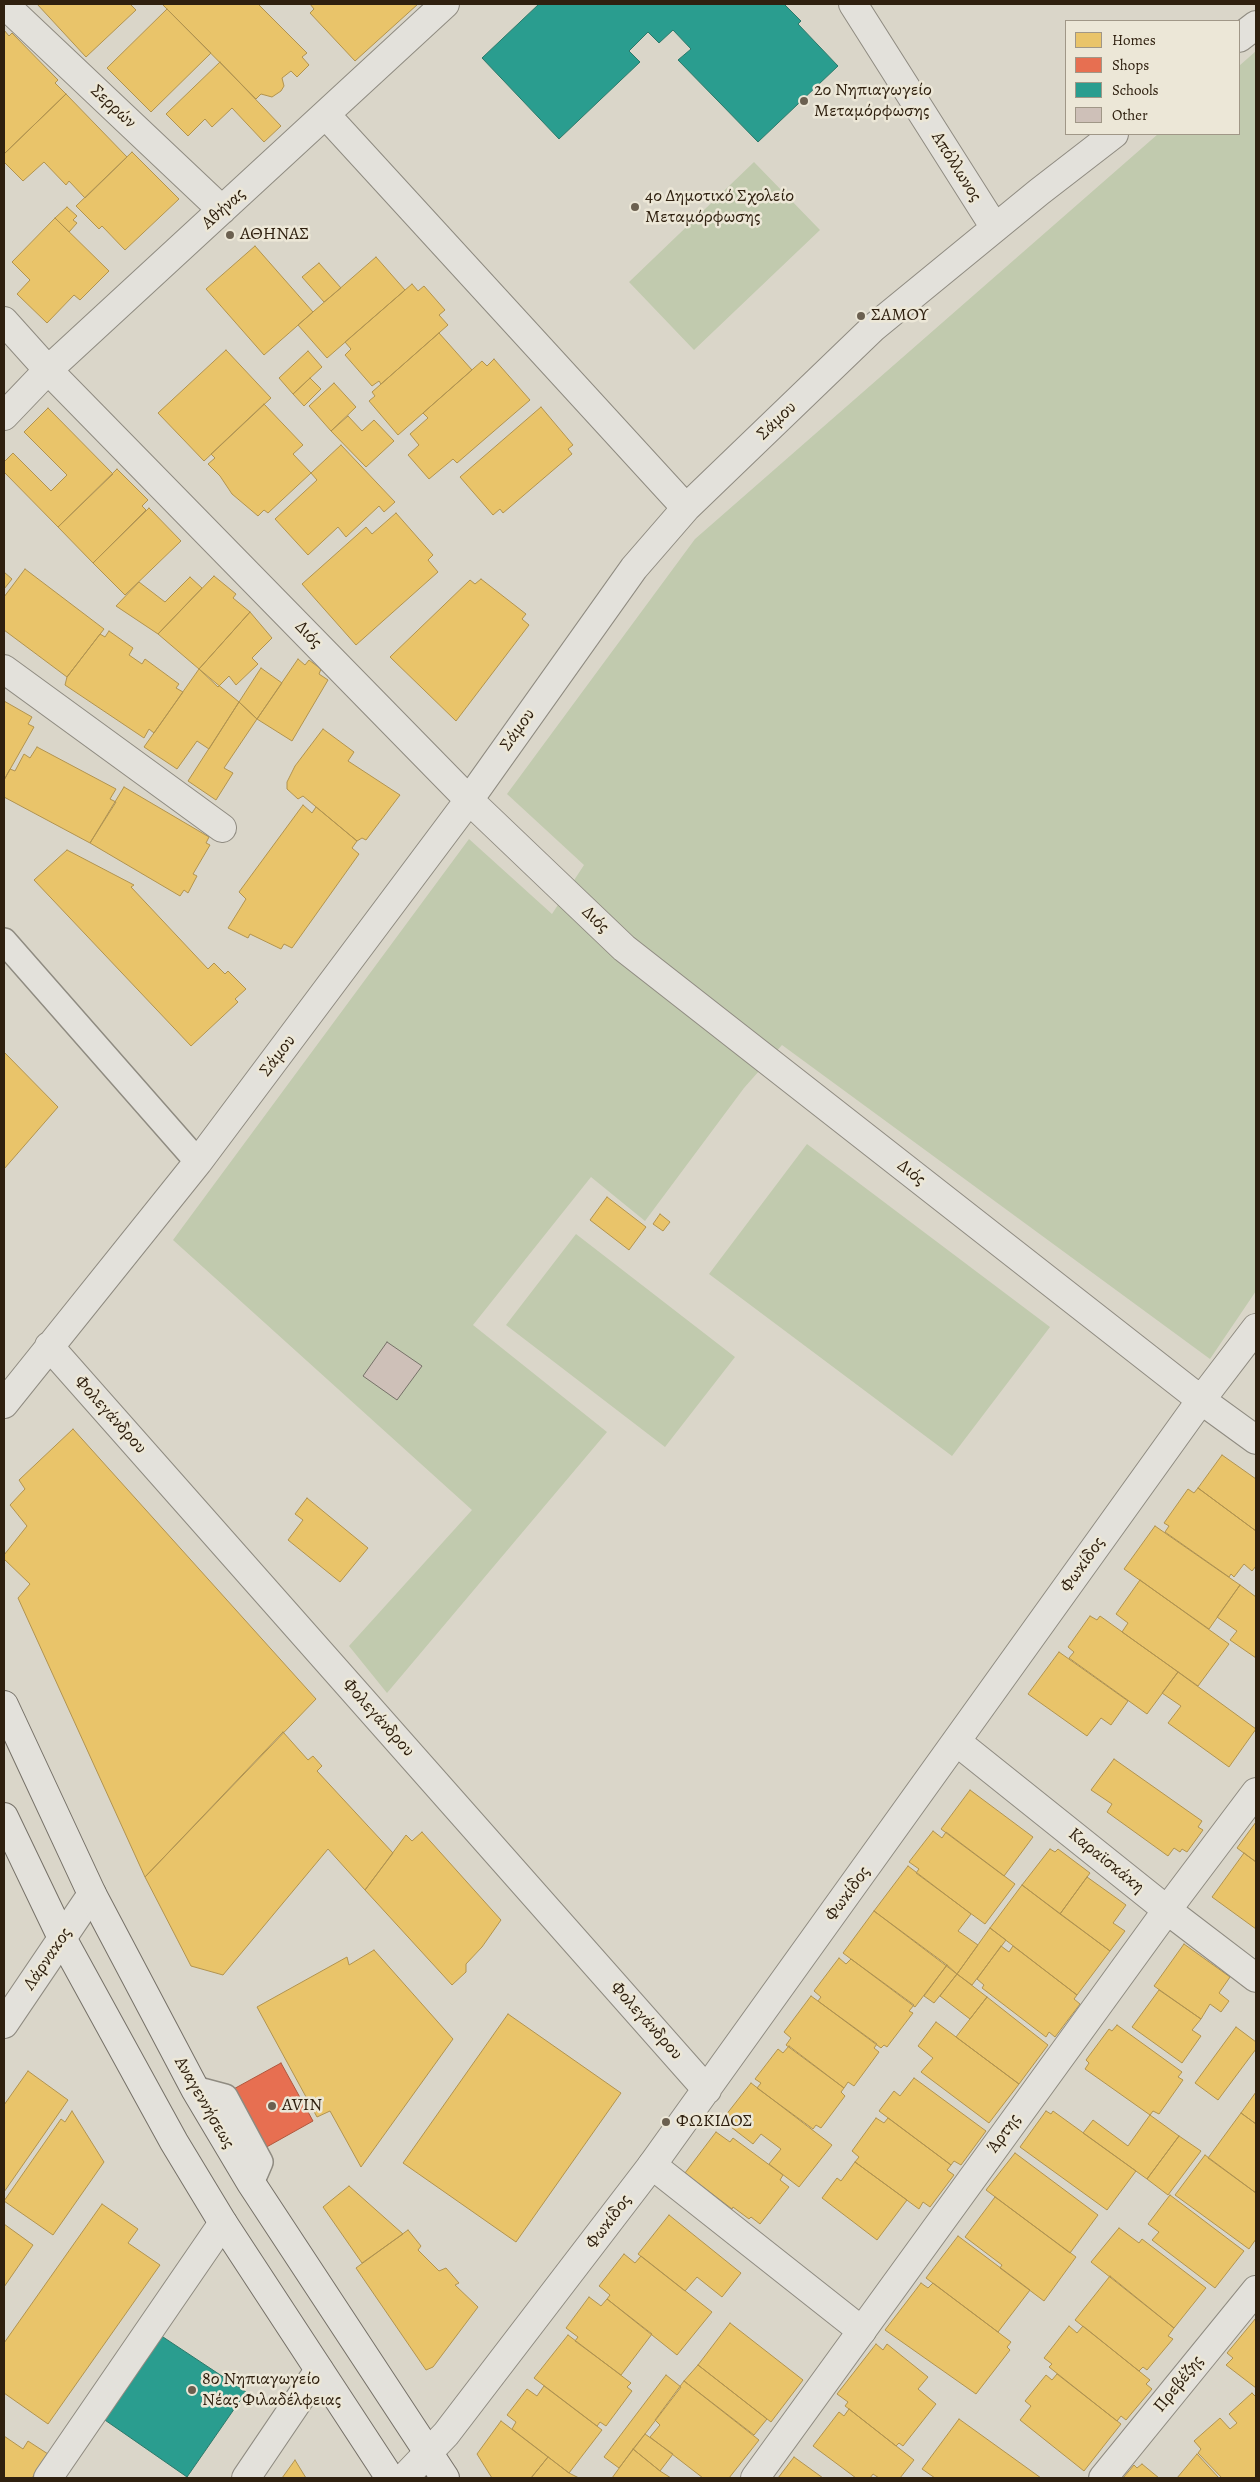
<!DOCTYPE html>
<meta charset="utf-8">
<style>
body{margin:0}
#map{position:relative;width:1260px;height:2482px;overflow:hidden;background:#dad6c9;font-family:Alegreya,serif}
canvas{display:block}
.frame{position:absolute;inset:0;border:5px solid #2f200f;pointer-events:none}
.legend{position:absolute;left:1065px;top:20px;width:175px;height:115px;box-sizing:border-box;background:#ece7d7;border:1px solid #a09787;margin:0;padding:6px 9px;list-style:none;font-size:15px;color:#2f200f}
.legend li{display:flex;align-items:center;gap:10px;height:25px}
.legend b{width:25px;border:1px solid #a09787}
</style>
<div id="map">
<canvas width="1260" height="2482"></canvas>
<div class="frame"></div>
<ul class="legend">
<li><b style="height:14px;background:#e9c46a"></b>Homes</li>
<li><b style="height:14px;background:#e76f51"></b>Shops</li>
<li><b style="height:14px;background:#2a9d8f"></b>Schools</li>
<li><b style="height:14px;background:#cec0b8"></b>Other</li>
</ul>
</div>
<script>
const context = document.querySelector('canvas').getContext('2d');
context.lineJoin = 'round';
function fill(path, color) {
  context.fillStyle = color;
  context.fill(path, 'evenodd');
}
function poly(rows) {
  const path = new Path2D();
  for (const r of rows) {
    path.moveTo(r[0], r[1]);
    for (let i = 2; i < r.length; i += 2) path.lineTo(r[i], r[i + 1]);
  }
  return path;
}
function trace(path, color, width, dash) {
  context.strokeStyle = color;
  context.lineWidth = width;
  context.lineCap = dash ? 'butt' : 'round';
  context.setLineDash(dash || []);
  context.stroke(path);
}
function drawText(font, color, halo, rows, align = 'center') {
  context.font = font + ' Alegreya,serif';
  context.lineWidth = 5;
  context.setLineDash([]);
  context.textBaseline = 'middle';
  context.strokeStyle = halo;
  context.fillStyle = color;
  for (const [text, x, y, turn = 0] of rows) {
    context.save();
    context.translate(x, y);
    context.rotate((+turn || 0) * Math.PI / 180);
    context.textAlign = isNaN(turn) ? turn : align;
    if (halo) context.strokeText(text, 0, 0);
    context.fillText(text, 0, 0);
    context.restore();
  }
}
const green = poly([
 [1256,51,1256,1291,1210,1359,782,1045,744,1088,645,1221,591,1177,473,1325,607,1432,387,1693,349,1646,472,1510,173,1240,469,839,552,914,584,865,507,794,695,539,1158,134,1239,134,1239,66],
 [754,162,820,230,694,350,629,282],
 [807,1144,1050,1327,952,1456,709,1274],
 [576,1234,735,1357,665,1447,506,1325]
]);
const homes = poly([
 [37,4,130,4,136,10,86,57,37,4],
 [162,4,258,4,307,53,302,57,309,65,297,77,291,71,282,78,284,86,281,91,272,97,261,94,256,99,162,4],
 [310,4,418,4,355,61,310,13,314,9,310,4],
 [167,9,211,53,151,112,107,68,167,9],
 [4,30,9,36,12,33,58,80,55,83,66,94,4,154,4,30],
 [220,62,281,126,264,142,232,108,212,127,205,119,188,136,166,114,220,62],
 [66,94,127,157,85,198,69,181,66,185,44,162,23,181,4,162,4,154,66,94],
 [132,152,179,199,125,250,102,226,99,229,76,206,132,152],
 [67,207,77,216,73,220,77,223,69,232,55,218,67,207],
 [55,218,109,271,80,300,74,295,47,323,17,294,30,280,12,262,55,218],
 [255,246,313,312,264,355,206,289,255,246],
 [376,257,405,290,327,358,298,325,376,257],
 [319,263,341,288,324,302,302,277,319,263],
 [412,284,418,291,424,286,445,310,439,315,448,325,381,384,379,381,372,386,345,355,351,349,345,342,412,284],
 [439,333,472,370,398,435,369,401,375,396,372,392,439,333],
 [226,350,271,398,204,461,158,413,226,350],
 [308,351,322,367,293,394,279,378,308,351],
 [494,359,530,400,457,463,453,459,429,479,408,455,419,445,410,434,428,418,423,413,482,361,487,366,494,359],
 [310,378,321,389,304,406,293,394,310,378],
 [334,383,356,407,331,431,309,406,334,383],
 [264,404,303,445,293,454,311,473,268,513,264,510,258,516,232,494,220,476,208,464,215,458,211,454,264,404],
 [541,407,573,445,568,449,572,454,503,513,500,509,493,515,460,477,541,407],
 [48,408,113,474,58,527,4,472,4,462,13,453,51,491,67,475,24,432,48,408],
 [348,416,362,431,374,420,394,441,366,467,331,431,348,416],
 [341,445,395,502,384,512,379,506,346,537,338,527,308,555,275,519,317,480,311,473,341,445],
 [117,469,148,500,142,506,146,510,93,563,58,527,117,469],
 [149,508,181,541,125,595,93,563,149,508],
 [396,513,433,555,428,560,438,572,356,645,302,584,366,527,372,534,396,513],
 [25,569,104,629,67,677,4,630,4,597,25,569],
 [4,572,12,579,4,589,4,572],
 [214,576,236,594,233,598,250,612,199,669,158,634,214,576],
 [190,577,202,588,158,634,116,606,139,582,165,602,190,577],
 [481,579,526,614,522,619,529,625,456,721,390,657,470,580,475,584,481,579],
 [250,612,272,638,252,658,258,664,236,685,229,676,218,687,199,669,250,612],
 [109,631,133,648,129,655,142,664,145,659,179,684,176,688,183,692,154,733,149,729,144,738,65,685,67,677,100,634,105,637,109,631],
 [298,659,305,665,309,660,321,669,319,674,328,680,292,741,257,719,298,659],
 [261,668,282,683,257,719,239,702,261,668],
 [199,669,239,702,209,749,197,741,177,769,144,747,199,669],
 [4,701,32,717,28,724,34,727,4,780,4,701],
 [239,702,257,719,224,768,233,773,216,800,188,781,239,702],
 [323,729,354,752,348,761,400,795,366,840,362,838,357,841,303,796,298,799,287,789,287,782,295,766,323,729],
 [37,747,116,789,110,799,116,802,90,843,4,797,4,780,10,769,15,771,24,754,30,758,37,747],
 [124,787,209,837,206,843,210,845,193,874,197,876,188,893,184,890,180,896,90,843,124,787],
 [303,805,312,813,316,807,357,841,352,848,359,854,292,948,284,944,281,949,250,934,248,938,228,928,246,899,239,892,303,805],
 [67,850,134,885,131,887,208,969,214,963,225,974,228,971,246,989,235,999,238,1002,191,1046,34,880,67,850],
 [4,1052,58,1107,4,1169,4,1052],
 [607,1197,646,1227,629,1250,590,1220,607,1197],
 [660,1214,670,1222,663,1231,653,1224,660,1214],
 [73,1429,316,1699,145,1877,18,1598,30,1584,4,1559,4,1555,27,1526,10,1505,25,1489,19,1480,73,1429],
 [1222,1455,1256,1479,1256,1531,1198,1488,1222,1455],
 [1198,1488,1256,1531,1256,1566,1252,1571,1244,1564,1234,1577,1231,1574,1229,1577,1165,1532,1169,1526,1164,1523,1188,1489,1194,1493,1198,1488],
 [307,1498,368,1548,340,1582,288,1540,303,1520,295,1514,307,1498],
 [1155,1526,1240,1585,1209,1629,1124,1569,1155,1526],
 [1140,1580,1229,1644,1198,1686,1122,1632,1128,1623,1116,1614,1140,1580],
 [1240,1585,1256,1597,1256,1658,1230,1640,1237,1631,1217,1617,1240,1585],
 [1090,1616,1097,1620,1100,1616,1178,1672,1147,1714,1069,1658,1074,1652,1068,1647,1090,1616],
 [1059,1652,1128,1701,1111,1725,1101,1718,1087,1736,1028,1694,1059,1652],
 [1178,1672,1256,1729,1229,1767,1168,1723,1181,1706,1162,1693,1178,1672],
 [283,1732,308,1760,313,1756,322,1766,317,1771,393,1853,365,1890,328,1849,223,1975,191,1966,145,1877,283,1732],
 [1114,1759,1202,1821,1198,1827,1203,1830,1187,1852,1182,1849,1180,1852,1174,1848,1168,1856,1107,1812,1112,1804,1091,1790,1114,1759],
 [970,1790,1033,1837,1004,1876,941,1829,970,1790],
 [1256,1822,1256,1862,1237,1848,1256,1822],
 [933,1831,942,1838,946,1832,1015,1884,985,1924,916,1873,919,1869,909,1862,933,1831],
 [422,1832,501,1920,482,1947,466,1964,466,1972,452,1985,365,1890,406,1835,412,1841,422,1832],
 [1050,1849,1055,1852,1058,1849,1090,1873,1060,1914,1022,1885,1050,1849],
 [1244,1853,1256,1862,1256,1929,1212,1897,1244,1853],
 [908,1866,971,1914,958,1931,978,1945,957,1974,874,1911,908,1866],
 [1087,1877,1126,1905,1113,1923,1125,1931,1110,1951,1060,1914,1087,1877],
 [1022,1885,1110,1951,1077,1995,990,1928,1022,1885],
 [874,1911,947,1965,915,2007,843,1953,874,1911],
 [990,1928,1006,1940,972,1985,957,1974,990,1928],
 [1184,1944,1230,1977,1219,1993,1229,2001,1221,2012,1210,2004,1201,2019,1154,1986,1184,1944],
 [1001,1946,1009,1952,1013,1946,1077,1995,1074,1999,1080,2004,1055,2037,1049,2032,1046,2037,982,1988,984,1985,977,1979,1001,1946],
 [374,1950,453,2039,361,2167,330,2111,317,2117,257,2007,347,1957,349,1965,374,1950],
 [839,1958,846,1964,851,1959,914,2005,909,2011,913,2013,887,2047,884,2045,881,2048,818,2001,821,1997,814,1991,839,1958],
 [947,1965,957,1974,934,2003,924,1996,947,1965],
 [957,1974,987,1997,970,2019,940,1996,957,1974],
 [1159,1990,1201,2019,1192,2030,1201,2036,1182,2063,1132,2027,1159,1990],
 [811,1996,877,2044,874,2048,879,2052,854,2086,848,2082,844,2088,786,2045,791,2038,784,2032,811,1996],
 [987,1997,1048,2045,1019,2084,956,2037,987,1997],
 [508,2014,621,2093,516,2242,403,2163,508,2014],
 [936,2022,1019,2084,989,2123,921,2072,933,2058,918,2046,936,2022],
 [1117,2025,1182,2072,1178,2077,1183,2080,1159,2114,1153,2111,1150,2115,1085,2069,1089,2063,1086,2060,1109,2029,1112,2031,1117,2025],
 [1236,2027,1256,2042,1256,2049,1218,2100,1195,2083,1236,2027],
 [789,2046,844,2088,841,2092,845,2096,821,2128,816,2125,813,2129,757,2088,761,2083,755,2079,778,2049,783,2053,789,2046],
 [28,2071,68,2100,4,2192,4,2105,28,2071],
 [914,2078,986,2131,961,2165,954,2161,951,2165,879,2111,894,2091,900,2096,914,2078],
 [751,2083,832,2145,799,2187,769,2164,781,2149,761,2134,753,2144,722,2120,751,2083],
 [1256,2092,1256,2124,1241,2113,1256,2092],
 [72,2111,104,2162,53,2235,4,2201,61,2119,65,2122,72,2111],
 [1046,2111,1051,2114,1053,2111,1136,2171,1107,2210,1020,2147,1046,2111],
 [1241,2113,1256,2124,1256,2193,1208,2158,1241,2113],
 [1150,2115,1179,2136,1147,2179,1083,2133,1093,2120,1128,2146,1150,2115],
 [876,2118,884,2123,888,2118,951,2165,947,2170,954,2175,930,2207,923,2202,919,2209,855,2162,859,2157,852,2151,876,2118],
 [716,2132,730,2142,733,2138,783,2175,780,2180,789,2187,760,2224,751,2217,749,2219,733,2207,732,2209,685,2173,716,2132],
 [1179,2136,1201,2151,1168,2195,1147,2179,1179,2136],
 [1015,2153,1098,2215,1070,2253,986,2190,1015,2153],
 [1205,2155,1256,2193,1256,2239,1249,2249,1175,2195,1205,2155],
 [855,2162,907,2200,877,2240,822,2198,837,2178,841,2181,855,2162],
 [349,2186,403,2234,362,2263,323,2207,349,2186],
 [1170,2195,1244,2251,1215,2288,1152,2240,1159,2232,1148,2224,1170,2195],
 [995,2197,1076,2257,1044,2301,1000,2268,1002,2265,965,2237,995,2197],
 [102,2204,138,2229,128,2243,160,2265,48,2424,4,2393,4,2343,102,2204],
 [669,2215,741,2273,722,2297,697,2277,685,2291,638,2254,669,2215],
 [4,2224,33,2245,4,2287,4,2224],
 [1119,2228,1139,2243,1142,2239,1206,2288,1174,2328,1091,2262,1119,2228],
 [408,2230,421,2246,418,2250,439,2271,446,2268,459,2283,455,2285,478,2307,433,2367,426,2370,356,2268,408,2230],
 [958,2236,1030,2290,998,2332,926,2278,958,2236],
 [624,2254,635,2263,641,2256,712,2312,677,2355,607,2299,610,2295,599,2286,624,2254],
 [1110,2276,1174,2328,1168,2336,1173,2339,1147,2370,1143,2367,1139,2371,1075,2320,1110,2276],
 [921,2283,928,2288,933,2283,1011,2342,1007,2347,1010,2350,976,2394,885,2330,921,2283],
 [589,2297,601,2306,607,2299,652,2334,621,2375,575,2341,578,2337,566,2328,589,2297],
 [1256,2318,1256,2388,1226,2365,1233,2358,1227,2353,1256,2318],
 [730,2323,803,2380,771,2422,698,2365,730,2323],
 [1069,2326,1077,2333,1083,2326,1150,2380,1146,2384,1152,2389,1126,2420,1121,2416,1117,2421,1049,2367,1052,2364,1044,2358,1069,2326],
 [568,2335,631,2383,627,2387,632,2391,606,2426,600,2422,597,2426,534,2378,568,2335],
 [876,2344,883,2350,887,2344,928,2377,918,2389,936,2404,903,2446,899,2443,896,2446,849,2409,845,2406,848,2402,837,2394,876,2344],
 [698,2365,767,2419,754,2435,684,2381,698,2365],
 [1057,2374,1121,2424,1084,2471,1020,2420,1031,2406,1025,2401,1046,2375,1052,2380,1057,2374],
 [666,2375,681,2387,619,2468,604,2457,666,2375],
 [684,2381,759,2440,729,2478,703,2478,650,2437,660,2425,655,2420,684,2381],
 [544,2386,602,2430,569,2473,512,2429,516,2422,507,2415,527,2389,537,2396,544,2386],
 [1252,2393,1256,2397,1256,2478,1222,2478,1198,2453,1201,2449,1194,2441,1220,2418,1230,2429,1237,2423,1229,2414,1252,2393],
 [849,2409,914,2460,900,2478,879,2478,873,2474,870,2478,856,2478,813,2446,839,2412,844,2416,849,2409],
 [959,2419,1041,2478,935,2478,922,2469,959,2419],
 [501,2421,548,2457,531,2478,492,2478,477,2454,501,2421],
 [645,2434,673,2454,660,2471,633,2449,645,2434],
 [4,2436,23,2449,28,2441,48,2454,32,2478,4,2478,4,2436],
 [633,2449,660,2471,671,2478,612,2478,633,2449],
 [1197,2454,1219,2478,1177,2478,1197,2454],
 [548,2457,569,2473,579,2478,531,2478,548,2457],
 [794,2457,823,2478,778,2478,794,2457],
 [295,2460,306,2478,282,2478,295,2460],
 [1142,2464,1159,2478,1123,2478,1134,2465,1137,2468,1142,2464]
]);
const shops = poly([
 [281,2063,313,2121,263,2149,230,2091,281,2063]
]);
const schools = poly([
 [539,4,784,4,801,21,798,24,838,66,758,142,678,60,691,49,673,30,659,43,648,32,629,51,640,62,559,139,482,58,539,4],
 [160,2335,246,2392,187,2477,102,2418,160,2335]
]);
const building = poly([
 [387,1342,422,1366,397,1400,363,1376,387,1342]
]);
const service = poly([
 [4,941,198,1162],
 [195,2089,225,2097,260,2162,251,2183]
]);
const pedestrian = poly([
 [652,2165,862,2331]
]);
const minor = poly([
 [4,4,222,210],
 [853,4,995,228],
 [1239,38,1256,25],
 [326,115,686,508],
 [4,321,48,370,469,800,624,948,1201,1400,1256,1440],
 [4,416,48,370,445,4],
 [4,669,222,828],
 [49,1346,707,2090],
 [4,1404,198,1162,469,800,634,568,686,508,873,328,1039,192,1114,134],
 [957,1742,1167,1910,1256,1978],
 [4,2024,92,1894],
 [48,2478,223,2223],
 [246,2478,319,2370],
 [404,2478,446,2434,652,2165,1201,1400,1256,1328],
 [755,2478,1167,1910,1256,1792],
 [1103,2478,1256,2290]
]);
const secondary = poly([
 [4,1705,92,1894,195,2089,251,2183,445,2478],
 [4,1817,62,1938,174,2142,223,2223,390,2478]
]);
const markers = [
 [804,101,5,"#6b6050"],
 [635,207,5,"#6b6050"],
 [230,235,5,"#6b6050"],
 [861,316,5,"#6b6050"],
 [272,2106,5,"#6b6050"],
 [666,2122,5,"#6b6050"],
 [192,2390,5,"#6b6050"]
];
const poiNames = [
 ["2ο Νηπιαγωγείο",814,91],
 ["Μεταμόρφωσης",814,112],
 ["4ο Δημοτικό Σχολείο",645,197],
 ["Μεταμόρφωσης",645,218],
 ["ΑΘΗΝΑΣ",240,235],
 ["ΣΑΜΟΥ",871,316],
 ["AVIN",282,2106],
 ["ΦΩΚΙΔΟΣ",676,2122],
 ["8ο Νηπιαγωγείο",202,2380],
 ["Νέας Φιλαδέλφειας",202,2401]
];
const streetNames = [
 ["Σερρών",113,107,43],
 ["Απόλλωνος",956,167,58],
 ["Αθήνας",224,209,-42],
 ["Σάμου",777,421,-44],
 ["Διός",308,635,46],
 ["Σάμου",518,730,-55],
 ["Διός",595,920,44],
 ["Σάμου",278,1056,-53],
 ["Διός",911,1173,38],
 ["Φολεγάνδρου",110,1415,48],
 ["Φωκίδος",1083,1565,-55],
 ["Φολεγάνδρου",378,1718,48],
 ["Καραϊσκάκη",1106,1861,39],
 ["Φωκίδος",848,1894,-54],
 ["Λάρνακος",48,1959,-56],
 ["Φολεγάνδρου",646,2021,48],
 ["Αναγεννήσεως",204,2103,60],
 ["Άρτης",1004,2134,-54],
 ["Φωκίδος",609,2222,-53],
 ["Πρεβέζης",1179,2384,-51]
];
fill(green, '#c1caae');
fill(homes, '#e9c46a');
trace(homes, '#b1934f', 1);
fill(shops, '#e76f51');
trace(shops, '#b0573d', 1);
fill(schools, '#2a9d8f');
trace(schools, '#2c7869', 1);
fill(building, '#cec0b8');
trace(building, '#767168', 1);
trace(service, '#8f8b81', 28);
trace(pedestrian, '#8f8b81', 30);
trace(minor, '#8f8b81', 30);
trace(secondary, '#767168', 30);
trace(service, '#e3e1db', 25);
trace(pedestrian, '#e3e1db', 28);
trace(minor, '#e3e1db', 28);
trace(secondary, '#e3e1db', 28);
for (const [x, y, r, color] of markers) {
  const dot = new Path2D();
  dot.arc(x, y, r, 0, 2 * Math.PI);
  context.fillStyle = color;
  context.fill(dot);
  trace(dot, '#ece7d7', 2);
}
drawText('18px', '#2f200f', '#ece7d7', poiNames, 'left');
drawText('18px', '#2f200f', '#ece7d7', streetNames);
</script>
